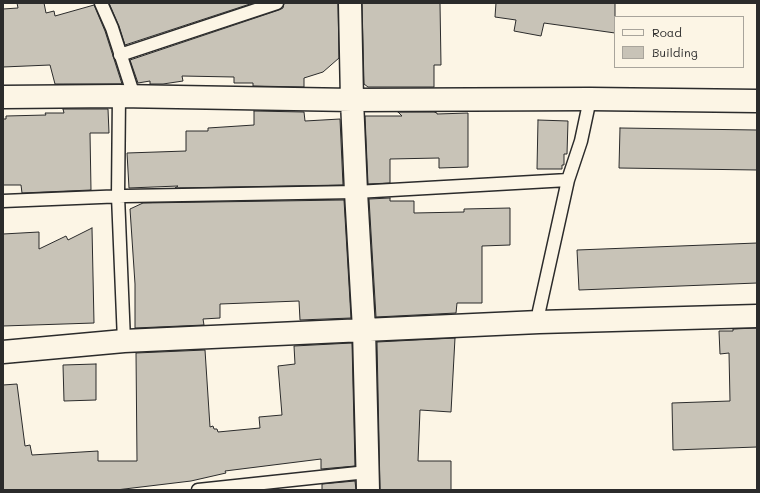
<!DOCTYPE html>
<style>
body{margin:0}
#map{position:relative;width:760px;height:493px;overflow:hidden;background:#fcf5e5;font-family:Mali,sans-serif}
canvas{display:block}
.frame{position:absolute;inset:0;border:4px solid #2b2b2b;pointer-events:none}
.legend{position:absolute;left:614px;top:16px;width:130px;height:52px;box-sizing:border-box;background:#fcf5e5;border:1px solid #a8a49b;margin:0;padding:5px 7px;list-style:none;font-size:12px;color:#2b2b2b}
.legend li{display:flex;align-items:center;gap:8px;height:20px}
.legend b{width:20px;border:1px solid #a8a49b}
</style>
<div id="map">
<canvas width="760" height="493"></canvas>
<div class="frame"></div>
<ul class="legend">
<li><b style="height:5px;background:#fcf5e5"></b>Road</li>
<li><b style="height:11px;background:#c8c3b7"></b>Building</li>
</ul>
</div>
<script>
const context = document.querySelector('canvas').getContext('2d');
context.lineJoin = 'round';
function fill(path, color) {
  context.fillStyle = color;
  context.fill(path, 'evenodd');
}
function poly(rows) {
  const path = new Path2D();
  for (const r of rows) {
    path.moveTo(r[0], r[1]);
    for (let i = 2; i < r.length; i += 2) path.lineTo(r[i], r[i + 1]);
  }
  return path;
}
function trace(path, color, width, dash) {
  context.strokeStyle = color;
  context.lineWidth = width;
  context.lineCap = dash ? 'butt' : 'round';
  context.setLineDash(dash || []);
  context.stroke(path);
}
const building = poly([
 [17,3,44,3,46,13,54,11,55,16,94,5,105,31,122,84,55,84,50,65,3,67,3,9,18,8,17,3],
 [109,3,253,3,125,45,119,26,109,3],
 [284,3,338,3,339,58,323,72,304,78,304,87,253,86,253,83,234,83,234,77,182,76,183,81,163,84,150,84,150,81,138,83,130,60,279,10,283,8,284,3],
 [362,3,440,3,441,65,434,65,434,87,368,87,364,84,362,3],
 [496,3,615,3,615,33,544,23,541,36,514,31,516,20,495,17,496,3],
 [63,109,108,109,109,133,90,133,91,190,22,193,21,185,3,185,3,119,6,119,6,116,46,115,45,113,64,113,63,109],
 [254,111,304,112,305,121,340,119,343,185,175,188,178,186,129,188,127,153,186,151,186,131,208,131,208,128,254,125,254,111],
 [398,112,434,112,437,113,437,114,468,113,468,167,439,168,439,158,390,159,390,183,368,184,365,116,402,116,398,112],
 [538,120,568,121,567,154,564,154,564,165,562,165,562,169,537,169,538,120],
 [620,128,757,130,757,170,619,168,620,128],
 [390,198,390,201,414,201,414,213,464,212,464,209,510,208,510,245,482,246,482,303,457,303,456,313,376,317,369,199,390,198],
 [344,200,351,318,300,320,299,301,220,304,220,318,203,319,204,325,135,328,135,284,130,209,143,203,344,200],
 [92,228,94,323,3,326,3,234,39,232,39,249,66,236,68,240,92,228],
 [757,243,757,283,579,290,577,250,757,243],
 [757,328,757,447,673,450,672,403,730,401,729,353,720,354,719,331,733,331,733,329,757,328],
 [455,338,451,412,420,410,418,461,451,461,451,490,380,490,377,342,455,338],
 [352,343,355,466,321,469,321,459,225,471,226,473,191,481,116,490,3,490,3,385,17,384,25,446,30,445,32,455,98,451,98,461,137,461,136,353,205,350,210,427,213,426,214,429,217,429,218,432,260,428,259,417,282,415,278,366,295,364,294,346,352,343],
 [96,364,96,400,64,401,63,365,96,364],
 [355,481,356,490,322,490,322,484,355,481]
]);
const lane = poly([
 [101,3,112,28,134,96],
 [120,55,277,3],
 [119,96,118,196,124,341],
 [3,201,125,196,356,192,568,180],
 [539,322,539,311,568,180,581,141,590,99],
 [198,490,367,472]
]);
const street = poly([
 [350,3,352,100,356,192,364,329,368,490],
 [3,97,119,96,352,100,590,99,757,101],
 [3,352,124,341,539,322,757,316]
]);
fill(building, '#c8c3b7');
trace(building, '#2b2b2b', 1);
trace(lane, '#2b2b2b', 15);
trace(street, '#2b2b2b', 25);
trace(lane, '#fcf5e5', 12);
trace(street, '#fcf5e5', 22);
</script>
